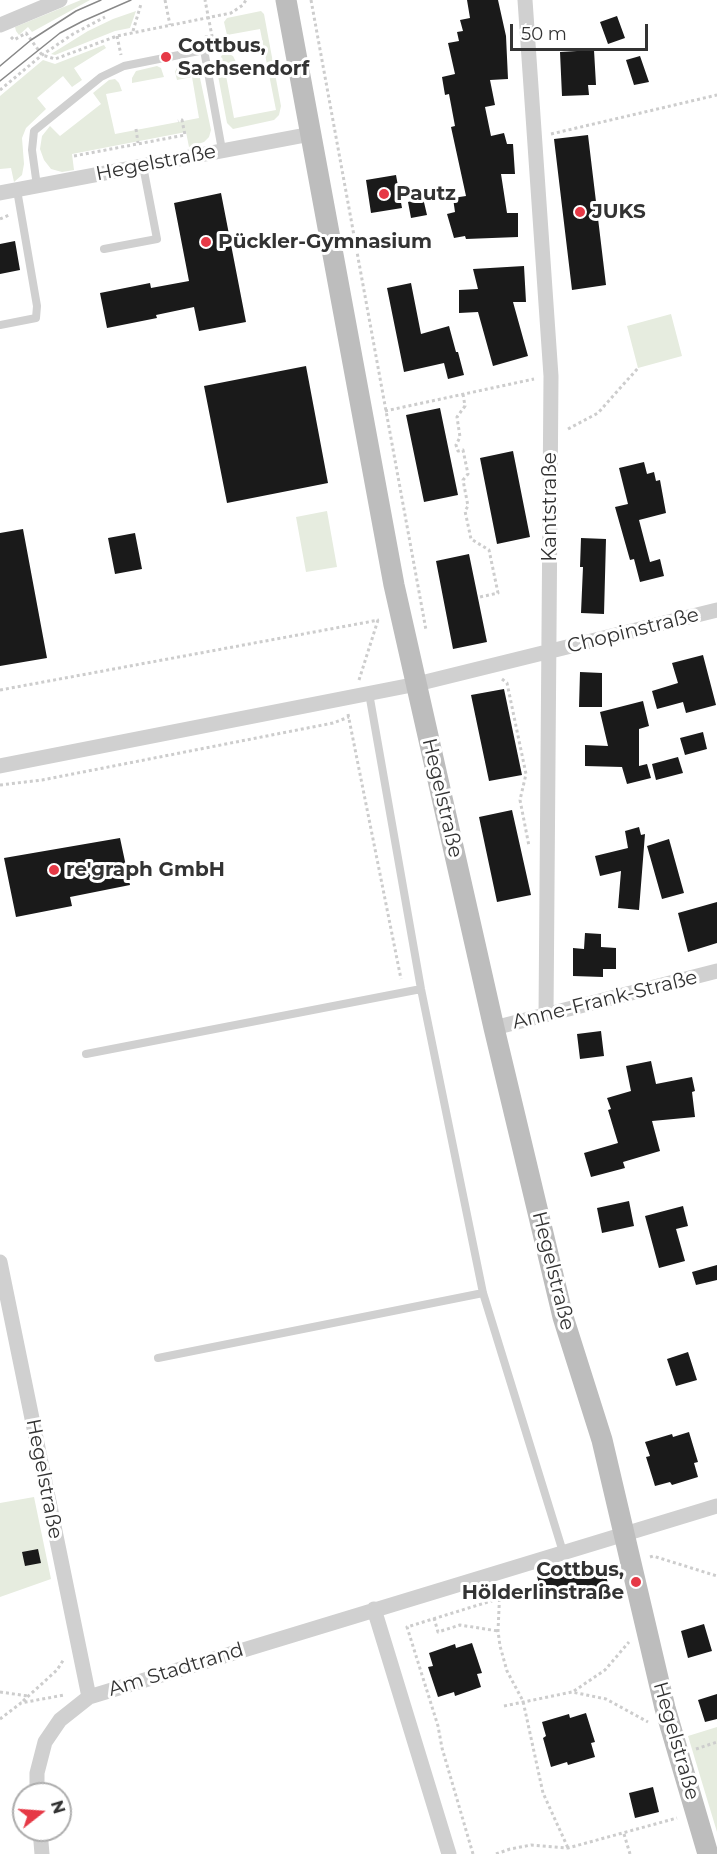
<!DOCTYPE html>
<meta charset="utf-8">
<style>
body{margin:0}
#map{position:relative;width:717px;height:1854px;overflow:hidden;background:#fff;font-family:Montserrat,sans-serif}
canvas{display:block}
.north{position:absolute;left:12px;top:1782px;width:60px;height:60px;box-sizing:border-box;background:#fff;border:2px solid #adadad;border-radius:50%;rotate:73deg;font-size:16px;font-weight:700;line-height:24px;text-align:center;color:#333}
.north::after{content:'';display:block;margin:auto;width:21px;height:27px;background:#e63946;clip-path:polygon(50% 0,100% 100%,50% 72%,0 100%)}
.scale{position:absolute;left:510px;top:24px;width:138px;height:27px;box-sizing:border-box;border:3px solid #333;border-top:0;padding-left:8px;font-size:18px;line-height:21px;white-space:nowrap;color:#333;-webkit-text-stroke:4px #fff;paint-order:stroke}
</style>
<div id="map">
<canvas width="717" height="1854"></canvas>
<div class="north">N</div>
<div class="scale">50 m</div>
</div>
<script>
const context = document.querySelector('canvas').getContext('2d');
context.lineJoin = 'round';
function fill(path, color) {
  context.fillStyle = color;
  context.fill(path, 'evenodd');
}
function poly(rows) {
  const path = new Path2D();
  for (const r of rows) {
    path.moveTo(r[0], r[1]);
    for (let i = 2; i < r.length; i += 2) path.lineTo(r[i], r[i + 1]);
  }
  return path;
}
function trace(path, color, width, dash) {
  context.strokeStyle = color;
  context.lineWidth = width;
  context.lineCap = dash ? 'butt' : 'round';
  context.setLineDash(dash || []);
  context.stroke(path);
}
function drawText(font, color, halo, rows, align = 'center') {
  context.font = font + ' Montserrat,sans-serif';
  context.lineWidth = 6;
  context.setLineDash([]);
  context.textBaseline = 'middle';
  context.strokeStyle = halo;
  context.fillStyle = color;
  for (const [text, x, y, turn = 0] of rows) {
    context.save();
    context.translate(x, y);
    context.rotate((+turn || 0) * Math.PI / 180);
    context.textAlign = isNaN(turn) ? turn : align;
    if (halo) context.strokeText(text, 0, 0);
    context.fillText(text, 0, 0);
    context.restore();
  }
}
const green = poly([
 [81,0,90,0,32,32,28,27,19,35,16,31,15,27],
 [136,11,130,28,115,31,55,55,51,54,88,31,113,19],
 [261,11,264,14,281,106,279,115,274,120,233,129,227,123,216,65,222,55,227,53,233,56,236,62,224,65,234,118,276,110,260,29,227,35,224,22,227,18],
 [104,45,106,48,74,68,82,80,72,87,63,76,37,98,46,109,26,128,22,138,24,164,22,175,14,182,11,168,0,169,0,96,43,60,55,64],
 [182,65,189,66,197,71,200,78,211,130,209,137,204,142,189,147,186,132,72,154,74,170,62,172,51,169,44,160,40,149,42,136,50,126,60,136,101,104,93,93,109,80,115,79,119,83,122,91,106,94,115,134,199,118,192,77,177,80,175,72,177,67],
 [157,66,161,68,164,77,132,83,132,78,136,71],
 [671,314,682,356,638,368,627,326],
 [327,511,337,567,306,572,296,517],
 [34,1497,51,1579,0,1597,0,1503],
 [717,1727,717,1832,688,1736]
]);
const building = poly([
 [467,0,498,0,506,36,508,79,490,80,495,105,485,107,491,136,504,133,507,144,513,144,515,174,501,174,507,213,518,213,518,237,466,239,465,236,454,238,447,214,455,212,453,198,466,196,451,127,455,126,449,94,445,95,442,77,455,74,448,43,459,41,457,32,463,31,460,20,470,18],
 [617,16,625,38,608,44,600,22],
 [594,50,596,85,588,85,589,95,562,96,560,52],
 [640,56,649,82,634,85,626,60],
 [588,135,606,285,572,290,554,139],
 [396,175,402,208,371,213,366,180],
 [221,193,246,322,199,331,194,307,156,315,157,318,107,328,100,293,150,283,151,288,189,281,174,203],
 [423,198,427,215,411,218,408,202],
 [15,241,20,270,0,274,0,244],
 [524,266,526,302,513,302,528,356,493,366,478,312,459,313,459,290,478,289,473,269],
 [411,283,421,334,449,326,456,352,458,352,464,375,448,379,444,363,404,372,387,288],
 [306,366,328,483,227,503,204,386],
 [440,408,458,495,424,502,406,415],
 [513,451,530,537,497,544,480,458],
 [644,462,647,474,654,472,656,481,660,480,666,513,639,520,650,562,660,559,664,576,640,582,634,559,630,560,615,507,628,504,619,468],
 [23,529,47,658,0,666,0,533],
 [135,533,142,569,115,574,108,538],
 [581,538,606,539,604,614,581,613,583,567,580,567],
 [469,554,487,642,453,649,436,561],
 [703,655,716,705,686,713,683,702,657,709,652,691,678,683,672,663],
 [580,672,602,673,602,707,579,707],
 [504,689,522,775,489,781,471,695],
 [643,701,649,726,639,729,639,766,647,764,651,778,627,784,622,767,585,766,585,745,608,746,600,712],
 [703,732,707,749,685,755,680,738],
 [678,757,683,773,656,780,652,764],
 [512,810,531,895,497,902,479,817],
 [639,827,641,835,645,834,639,910,618,908,621,871,600,876,595,856,628,848,625,831],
 [120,838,130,885,70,897,72,906,16,917,4,858],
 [669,839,684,893,662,899,647,846],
 [717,902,717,943,688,952,678,913],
 [585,933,601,934,601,947,616,948,616,969,603,969,603,977,573,976,573,948,584,949],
 [601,1031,604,1056,580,1059,577,1034],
 [651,1061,656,1084,692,1077,695,1091,692,1092,695,1117,652,1121,660,1151,623,1162,625,1168,591,1177,584,1153,618,1143,608,1110,611,1109,607,1098,631,1091,626,1066],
 [629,1201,634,1226,602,1233,597,1208],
 [683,1206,688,1226,676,1229,685,1261,659,1268,645,1216],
 [717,1265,717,1280,696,1285,692,1272],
 [688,1352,697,1380,676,1386,667,1359],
 [689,1432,698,1462,694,1463,698,1477,672,1485,670,1482,655,1486,646,1457,650,1456,645,1442,672,1434,673,1437],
 [38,1549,41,1563,25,1566,22,1552],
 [604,1566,610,1593,588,1598,585,1586,542,1597,537,1576,558,1571,559,1576],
 [704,1624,712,1651,688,1658,681,1631],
 [472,1643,482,1673,477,1674,481,1687,455,1696,454,1692,438,1697,428,1667,433,1666,429,1653,455,1644,456,1648],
 [717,1694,717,1719,705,1722,698,1700],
 [586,1713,595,1742,591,1743,595,1757,568,1765,567,1762,551,1767,543,1738,546,1736,542,1722,569,1714,570,1718],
 [653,1787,659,1812,635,1818,629,1793]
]);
const path = poly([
 [165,0,170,25],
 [311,0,426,630],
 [133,31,141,4],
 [117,36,121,55],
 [11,37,14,40,26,33,42,55,55,59,117,36,231,13,243,5,246,0],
 [205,37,212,36,205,0],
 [0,90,42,55,73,34,105,17],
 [136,129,138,143],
 [551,134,717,95],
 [74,156,185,135,182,120,178,121],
 [0,219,9,215],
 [463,394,465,406,457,417,460,437,456,445,458,451,463,450,468,474,463,480,468,506,465,511,471,539,489,550,498,593,480,597],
 [385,411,534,379],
 [568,429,598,413,638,368],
 [502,679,507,683,526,774,520,800,529,846],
 [359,680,378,620],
 [0,690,379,620],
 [348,714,401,979],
 [0,785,42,780,333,723,349,717],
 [650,1557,653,1556,717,1576],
 [500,1587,498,1631,500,1646,507,1671,523,1701,543,1793,568,1848],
 [434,1618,438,1632,460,1625,498,1631],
 [574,1691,605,1670,629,1642],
 [0,1692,28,1696],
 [23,1701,57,1670,64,1659],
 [504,1706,572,1692,606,1699,648,1722],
 [0,1719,21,1703,64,1695],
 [696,1749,717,1742],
 [624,1834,630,1854],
 [473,1854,442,1748,438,1726,407,1627,501,1598],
 [496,1854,510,1849,531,1845,568,1848,677,1818]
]);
const lane = poly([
 [37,186,32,150,34,131,101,77,124,66,204,50,222,150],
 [104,249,157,239,143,166],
 [0,325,36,318,37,306,17,190],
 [369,693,421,989,483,1293,563,1552],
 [86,1054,421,989],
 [158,1358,483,1293]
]);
const street = poly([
 [525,0,551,376,546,1015],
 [0,25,60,0],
 [0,193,311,134],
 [0,766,417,684,717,610],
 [494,1028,717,971],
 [0,1262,89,1697],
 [374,1609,449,1854],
 [37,1794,37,1773,45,1742,60,1720,89,1697,717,1506],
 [40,1830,42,1854]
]);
const secondary = poly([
 [286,0,394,585,494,1028,563,1317,602,1440,665,1708,708,1854]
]);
const tram = poly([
 [0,66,31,40,76,11,101,0],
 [0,81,60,33,83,21,131,0]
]);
const markers = [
 [166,57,6,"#e63946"],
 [384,194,6,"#e63946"],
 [580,212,6,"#e63946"],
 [206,242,6,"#e63946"],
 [54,870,6,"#e63946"],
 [636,1582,6,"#e63946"]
];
const poiNames = [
 ["Cottbus,",178,46],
 ["Sachsendorf",178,69],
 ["Pautz",396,194],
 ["JUKS",592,212],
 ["Pückler-Gymnasium",218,242],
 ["re'graph GmbH",66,870],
 ["Cottbus,",624,1570,"right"],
 ["Hölderlinstraße",624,1593,"right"]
];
const streetNames = [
 ["Hegelstraße",156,163,-11],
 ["Kantstraße",550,507,-90],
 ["Chopinstraße",633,631,-14],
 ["Hegelstraße",442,798,77],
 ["Anne-Frank-Straße",605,1000,-14],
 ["Hegelstraße",553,1271,76],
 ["Hegelstraße",44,1479,79],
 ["Am Stadtrand",176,1670,-17],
 ["Hegelstraße",676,1741,74]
];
fill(green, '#e6ecdf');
fill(building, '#1a1a1a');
trace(path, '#cdcdcd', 3, [3, 3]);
trace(lane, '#d0d0d0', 8);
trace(street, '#d0d0d0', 15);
trace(secondary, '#bdbdbd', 21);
trace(tram, '#888', 1.5);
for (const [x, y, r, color] of markers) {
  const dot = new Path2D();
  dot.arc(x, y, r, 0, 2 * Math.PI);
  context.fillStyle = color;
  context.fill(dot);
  trace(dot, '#fff', 2);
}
drawText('bold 20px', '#333', '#fff', poiNames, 'left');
drawText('20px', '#333', '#fff', streetNames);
</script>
